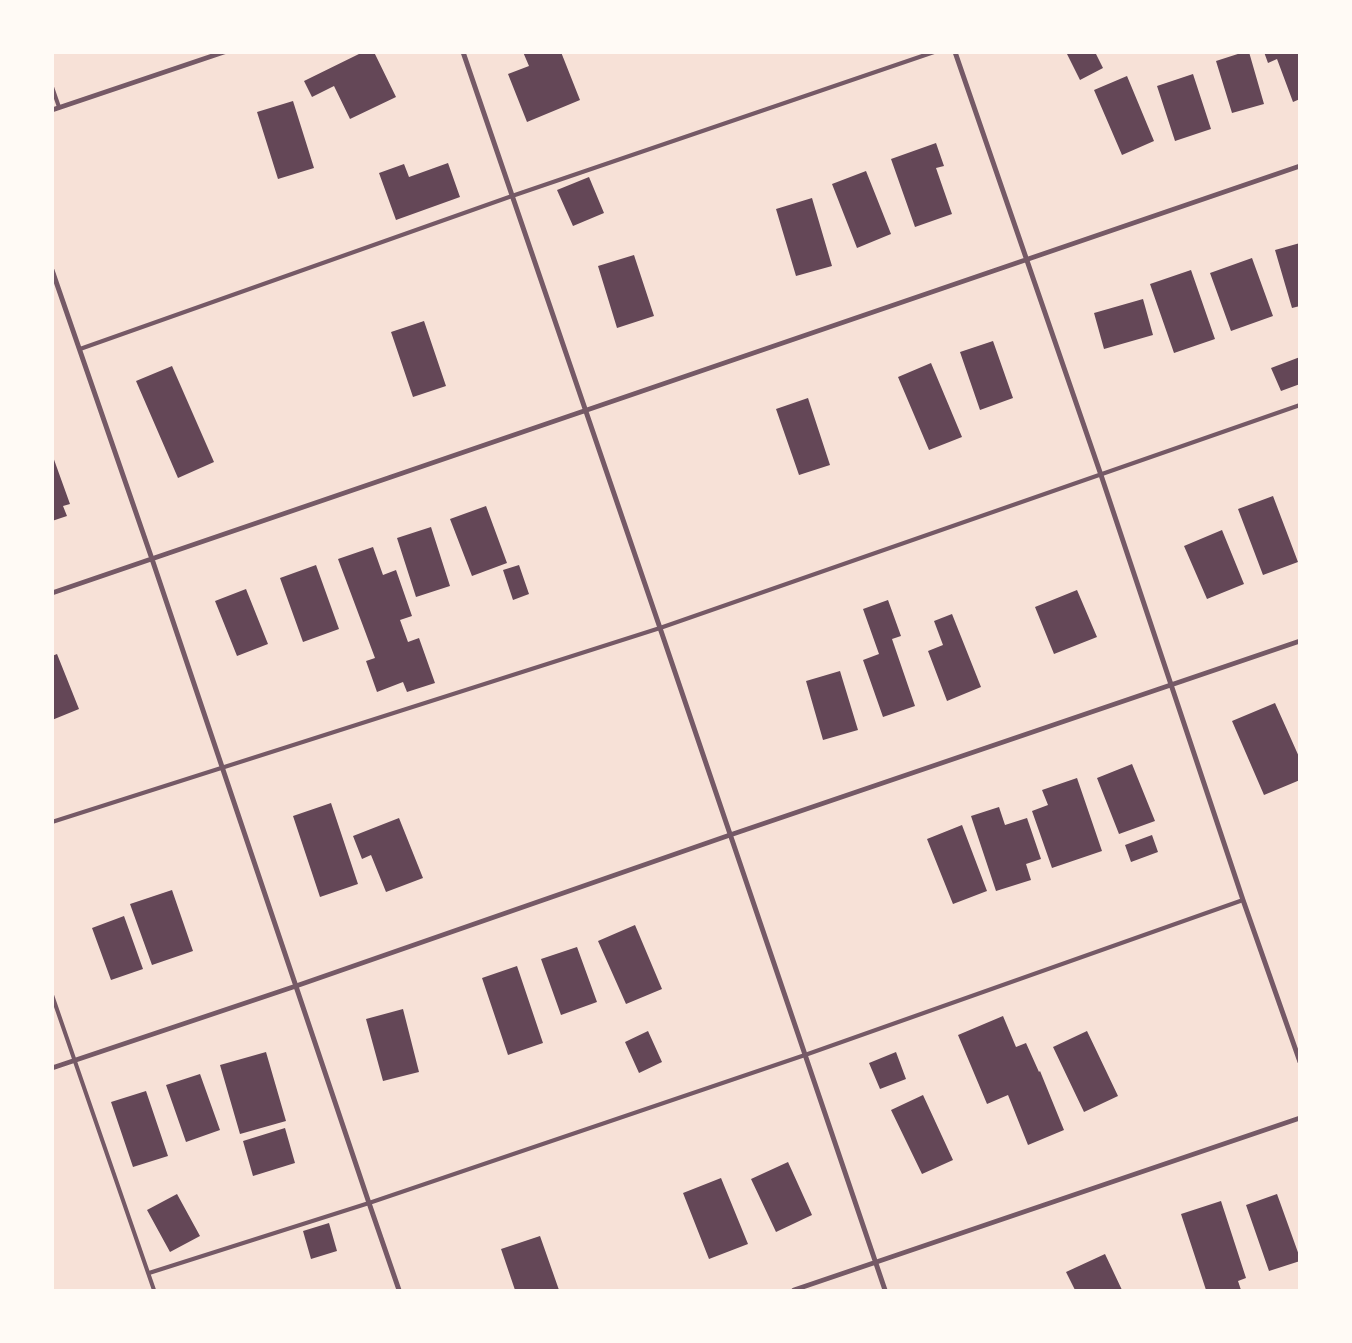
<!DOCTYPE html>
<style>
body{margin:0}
#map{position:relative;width:1352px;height:1343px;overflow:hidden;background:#f7e1d7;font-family:Cabin,sans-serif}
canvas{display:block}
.frame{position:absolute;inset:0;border:54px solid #fffaf5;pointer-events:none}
</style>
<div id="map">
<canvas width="1352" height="1343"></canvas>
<div class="frame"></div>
</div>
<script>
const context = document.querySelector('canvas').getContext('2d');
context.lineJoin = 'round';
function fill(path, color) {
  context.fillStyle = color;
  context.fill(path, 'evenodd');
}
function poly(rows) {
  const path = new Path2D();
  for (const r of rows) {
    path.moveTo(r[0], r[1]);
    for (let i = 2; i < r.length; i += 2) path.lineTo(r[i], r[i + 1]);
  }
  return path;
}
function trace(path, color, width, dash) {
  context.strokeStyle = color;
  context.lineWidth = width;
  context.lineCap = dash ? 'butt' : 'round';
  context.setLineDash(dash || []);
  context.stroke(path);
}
const building = poly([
 [363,52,374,52,396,97,350,119,334,86,312,97,304,81],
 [523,52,561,52,580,100,527,122,508,74,529,66],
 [1066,52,1095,52,1103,68,1080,80],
 [1244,52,1249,52,1264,104,1232,113,1216,61],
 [1264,52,1300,52,1300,99,1293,102,1277,59,1268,63],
 [1193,74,1211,129,1175,141,1157,86],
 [1127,76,1154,141,1122,155,1094,90],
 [293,101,314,168,278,179,257,112],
 [936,143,944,166,936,168,952,214,915,227,891,159],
 [448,163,460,197,396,220,379,173,404,164,409,177],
 [866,171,891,234,857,248,832,184],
 [589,177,604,213,573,226,557,190],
 [812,198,832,266,796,276,776,209],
 [1300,243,1300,306,1292,308,1275,250],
 [634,255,654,316,617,328,598,266],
 [1252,258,1273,316,1231,331,1210,273],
 [1191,270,1215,339,1174,353,1150,284],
 [1143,299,1153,335,1104,349,1094,313],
 [424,321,446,386,413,397,391,332],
 [993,341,1013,398,980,410,960,352],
 [1300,357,1300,384,1281,391,1271,368],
 [931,363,962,437,929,450,898,377],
 [172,366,214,462,178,478,136,381],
 [808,398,830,465,799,475,776,409],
 [52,454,70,504,63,506,67,516,52,521],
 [1273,496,1298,562,1263,575,1238,509],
 [486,506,507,563,472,576,450,519],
 [431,527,450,586,416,597,397,538],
 [1222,530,1244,584,1207,599,1184,546],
 [373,547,383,575,396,570,412,616,400,620,408,642,419,638,435,683,407,692,403,682,377,692,366,661,375,658,338,559],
 [316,565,339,629,303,642,280,578],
 [519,565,529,594,513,600,503,570],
 [246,589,268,644,237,656,215,601],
 [1077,590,1097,637,1054,654,1035,607],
 [888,600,901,636,892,639,915,706,883,717,863,660,879,654,863,609],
 [952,614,981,687,947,701,928,651,943,645,934,621],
 [57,654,79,709,52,720,52,656],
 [840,671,858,730,823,740,806,681],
 [1275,703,1300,759,1300,780,1264,795,1232,721],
 [1132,764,1155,821,1119,834,1097,778],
 [1077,778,1102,851,1052,868,1032,811,1048,805,1042,790],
 [331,803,358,884,320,897,293,816],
 [999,807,1005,825,1027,818,1041,859,1026,864,1031,880,996,891,971,816],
 [399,818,423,878,386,892,371,855,362,859,353,836],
 [962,825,987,891,953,904,927,839],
 [1152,835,1158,852,1131,862,1125,845],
 [172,890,193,951,152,965,130,904],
 [124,916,143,969,111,980,92,928],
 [635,925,662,989,626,1004,598,941],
 [577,947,597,1002,561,1015,541,959],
 [517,966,543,1043,508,1055,482,978],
 [403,1009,419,1072,383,1081,366,1019],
 [1003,1016,1016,1047,1026,1043,1039,1072,1040,1071,1064,1130,1028,1145,1008,1095,987,1104,958,1035],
 [648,1031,662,1062,639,1073,625,1042],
 [1087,1031,1118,1096,1084,1112,1053,1047],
 [266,1052,286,1121,240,1134,220,1065],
 [896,1052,906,1079,880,1089,869,1063],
 [200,1074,220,1130,186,1142,166,1085],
 [146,1091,168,1156,133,1167,111,1102],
 [923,1095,953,1160,922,1174,891,1110],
 [285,1128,295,1163,253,1176,243,1141],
 [788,1162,812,1215,776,1232,751,1179],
 [721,1178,748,1244,709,1259,683,1193],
 [177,1194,200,1236,170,1252,147,1210],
 [1277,1194,1300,1258,1300,1261,1269,1271,1246,1205],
 [1221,1201,1246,1278,1238,1281,1241,1290,1206,1290,1181,1214],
 [329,1223,337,1251,311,1259,303,1231],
 [540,1236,559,1290,515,1290,501,1249],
 [1105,1254,1122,1290,1075,1290,1066,1272]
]);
const service = poly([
 [52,87,59,107],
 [80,349,512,196,934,52],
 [52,822,660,628,1300,405],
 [52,995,154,1290],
 [149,1273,369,1203,805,1055,1243,900]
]);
const minor = poly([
 [463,52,660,628,885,1290],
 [955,52,1101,475,1243,900,1300,1062],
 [52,110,224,52],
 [52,270,152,559,369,1203,399,1290],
 [52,593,1300,166],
 [52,1068,296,986,730,835,1300,641],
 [794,1290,1300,1118]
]);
fill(building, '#644757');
trace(service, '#755966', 4);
trace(minor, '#755966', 5);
</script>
